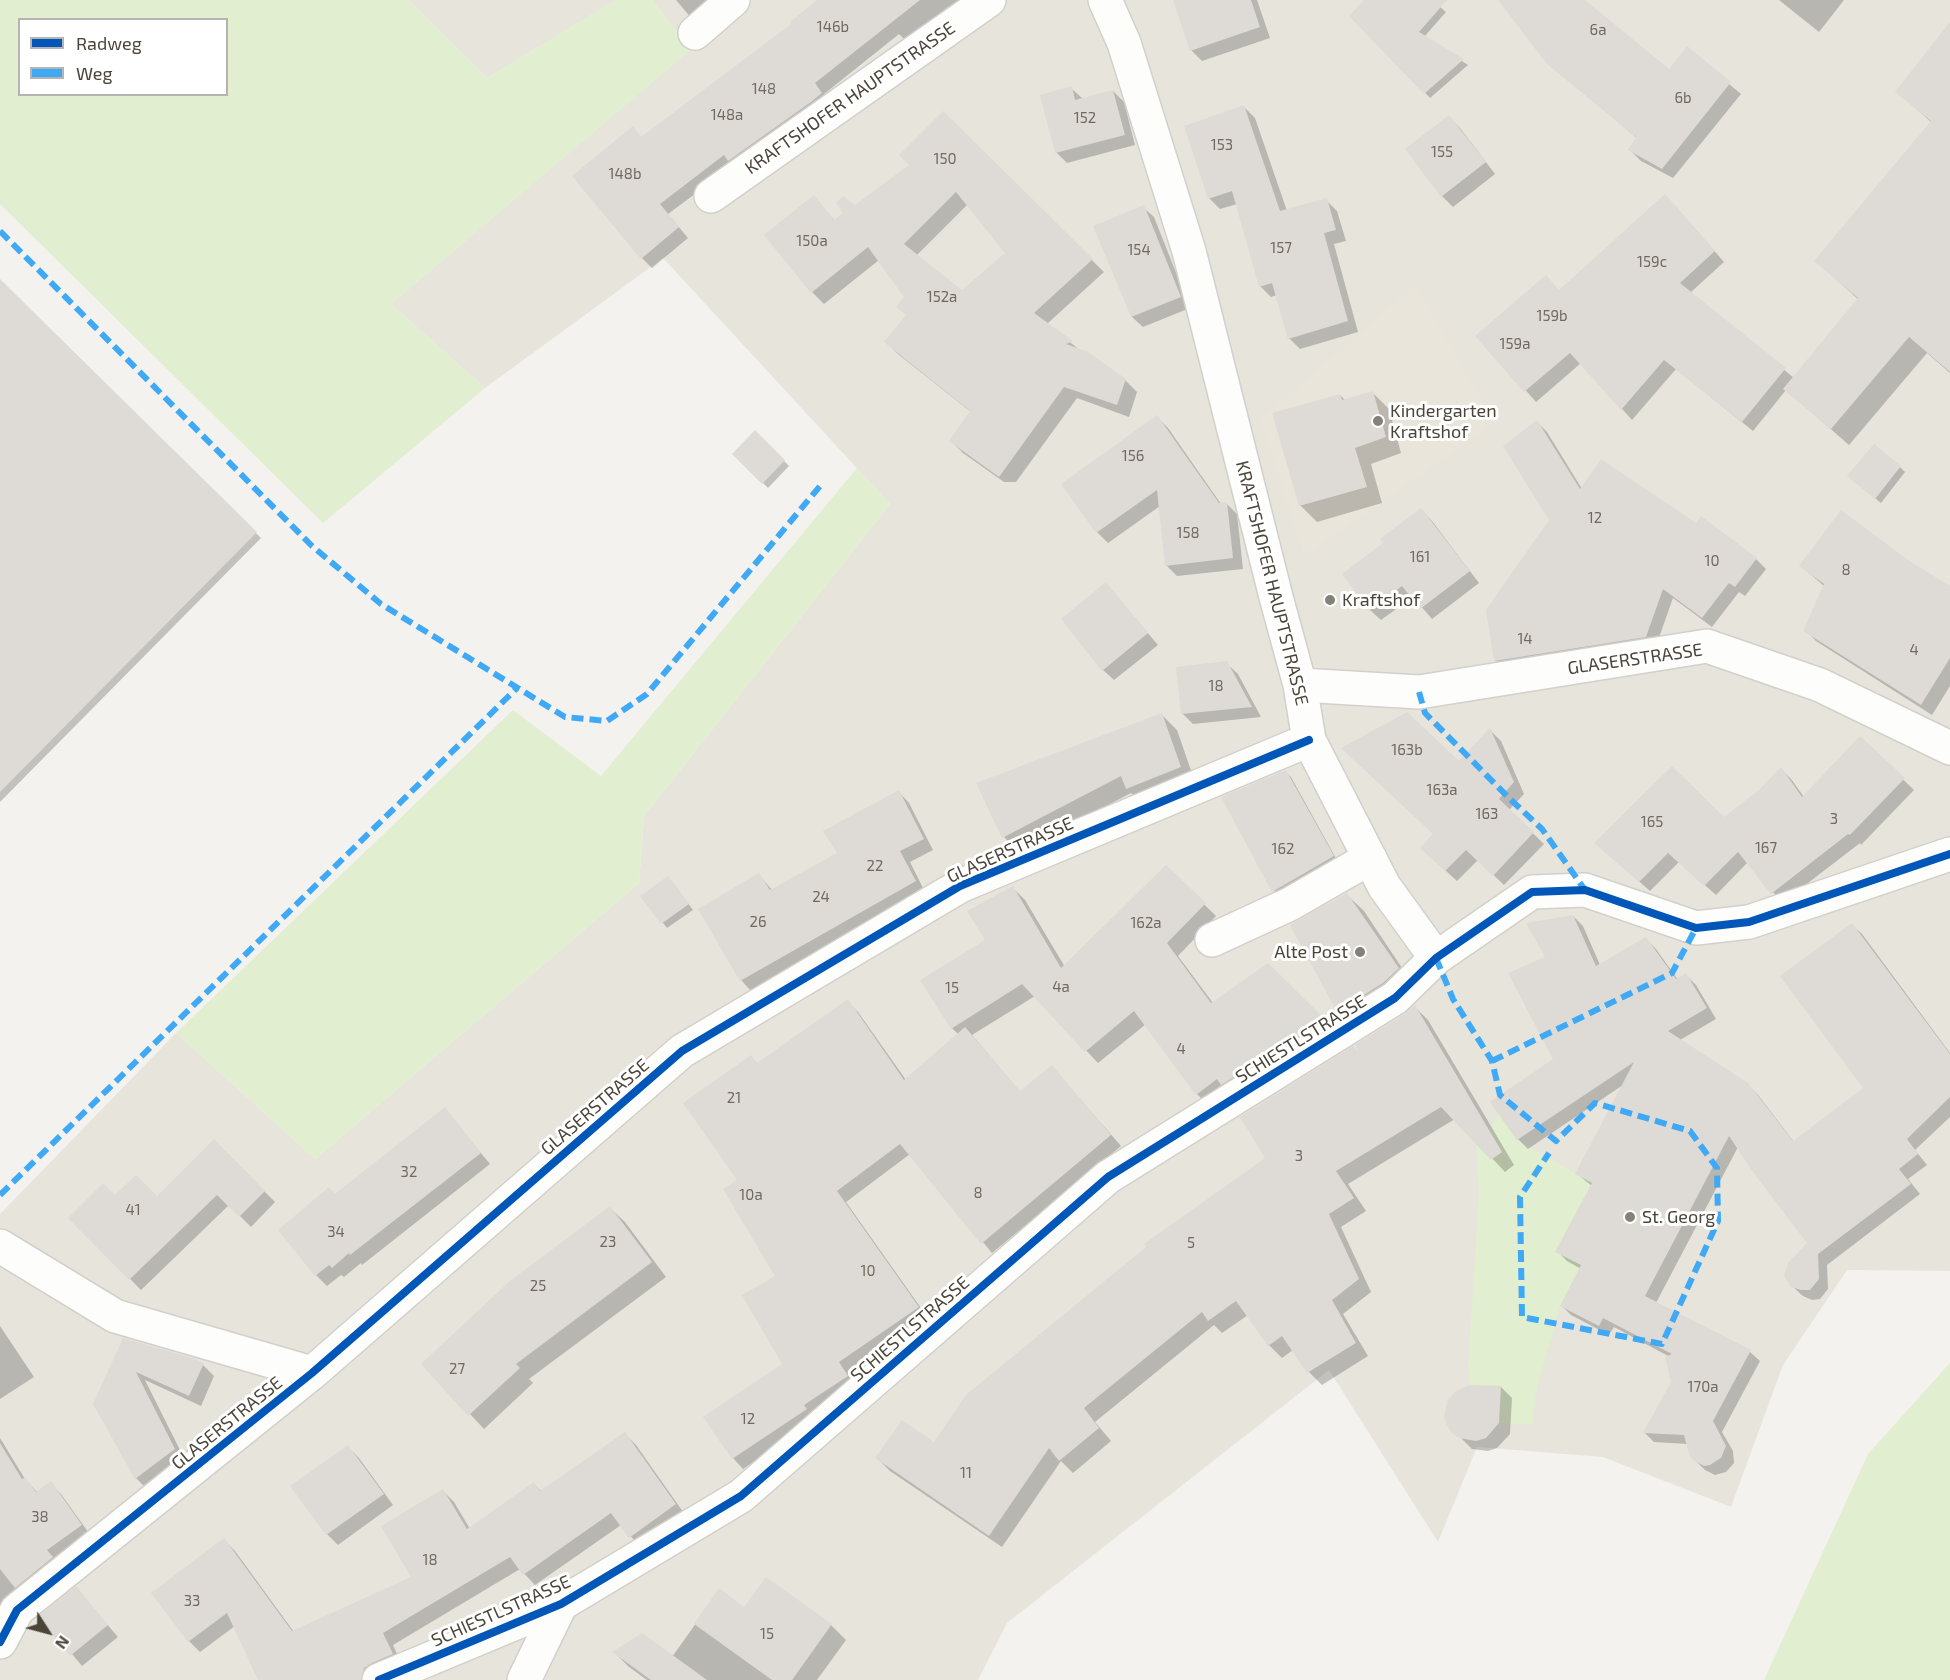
<!DOCTYPE html>
<style>
body{margin:0}
#map{position:relative;width:1950px;height:1680px;overflow:hidden;background:#f4f2ee;font-family:"Exo 2",sans-serif}
canvas{display:block}
.legend{position:absolute;left:18px;top:18px;width:210px;height:78px;box-sizing:border-box;background:#fff;border:2px solid #b7b4b0;margin:0;padding:8px 10px;list-style:none;font-size:18px;color:#4b4439}
.legend li{display:flex;align-items:center;gap:12px;height:30px}
.legend b{width:30px;border:2px solid #b7b4b0}
.north{position:absolute;left:18px;top:1602px;width:60px;height:60px;-webkit-text-stroke:4px #fff;paint-order:stroke;rotate:126deg;font-size:16px;font-weight:700;line-height:24px;text-align:center;color:#4b4439}
.north::after{content:'';display:block;margin:auto;width:21px;height:27px;background:#4b4439;clip-path:polygon(50% 0,100% 100%,50% 72%,0 100%)}
</style>
<div id="map">
<canvas width="1950" height="1680"></canvas>
<ul class="legend">
<li><b style="height:8px;background:#0057b8"></b>Radweg</li>
<li><b style="height:8px;background:#3fa9f5"></b>Weg</li>
</ul>
<div class="north">N</div>
</div>
<script>
const context = document.querySelector('canvas').getContext('2d');
context.lineJoin = 'round';
function fill(path, color) {
  context.fillStyle = color;
  context.fill(path, 'evenodd');
}
function poly(rows) {
  const path = new Path2D();
  for (const r of rows) {
    path.moveTo(r[0], r[1]);
    for (let i = 2; i < r.length; i += 2) path.lineTo(r[i], r[i + 1]);
  }
  return path;
}
function trace(path, color, width, dash) {
  context.strokeStyle = color;
  context.lineWidth = width;
  context.lineCap = dash ? 'butt' : 'round';
  context.setLineDash(dash || []);
  context.stroke(path);
}
function drawText(font, color, halo, rows, align = 'center') {
  context.font = font + ' "Exo 2",sans-serif';
  context.lineWidth = 6;
  context.setLineDash([]);
  context.textBaseline = 'middle';
  context.strokeStyle = halo;
  context.fillStyle = color;
  for (const [text, x, y, turn = 0] of rows) {
    context.save();
    context.translate(x, y);
    context.rotate((+turn || 0) * Math.PI / 180);
    context.textAlign = isNaN(turn) ? turn : align;
    if (halo) context.strokeText(text, 0, 0);
    context.fillText(text, 0, 0);
    context.restore();
  }
}
const residential = poly([
 [408,0,616,0,487,78],
 [652,0,1950,0,1950,1271,1847,1270,1783,1365,1731,1507,1603,1457,1477,1447,1438,1542,1329,1370,1007,1623,978,1680,0,1680,0,1214,176,1033,315,1159,639,883,644,816,890,504,663,258,485,388,391,304,691,49]
]);
const education = poly([
 [1415,285,1495,423,1304,556,1261,419]
]);
const green = poly([
 [0,0,408,0,487,78,616,0,652,0,692,49,391,304,485,388,323,523,0,204],
 [20,20,226,20,226,94,20,94],
 [857,468,890,504,644,816,639,883,315,1159,176,1033,513,710,601,776],
 [1499,1114,1517,1140,1592,1183,1556,1252,1581,1265,1560,1306,1535,1395,1533,1425,1499,1423,1501,1386,1470,1385,1468,1367,1479,1192,1476,1146],
 [1950,1363,1950,1680,1764,1680,1868,1454]
]);
const shadow = poly([
 [676,0,728,0,698,26],
 [820,0,959,0,907,42,899,34,824,94,831,104,734,165,668,214,688,238,652,268,642,258,632,128,642,138,794,24],
 [1174,0,1257,0,1270,38,1202,61,1191,50],
 [1366,0,1432,0,1446,12,1424,37,1468,65,1430,98,1351,16],
 [1500,0,1583,0,1669,71,1687,49,1741,94,1673,178,1641,161,1630,150,1637,138,1548,63],
 [1779,0,1844,0,1819,32],
 [1950,50,1950,373,1927,353,1849,445,1786,390,1753,431,1676,369,1632,420,1581,363,1536,402,1478,336,1560,291,1676,207,1724,262,1690,293,1794,378,1859,300,1816,261,1932,123,1897,91],
 [1071,88,1083,99,1113,91,1124,102,1135,145,1067,163,1056,152],
 [1244,107,1255,118,1287,211,1326,200,1337,211,1346,241,1334,244,1358,332,1300,349,1289,338,1277,295,1271,297,1260,286,1237,204,1220,209,1209,198],
 [943,113,1104,272,1047,324,1081,351,1125,380,1137,392,1129,417,1077,398,1016,482,1004,482,963,453,951,441,971,412,898,354,886,342,907,316,906,297,879,260,824,304,812,292,814,197,835,221,911,166],
 [968,204,1007,253,962,292,916,256],
 [1449,117,1460,128,1495,174,1453,207,1442,196],
 [1143,207,1154,217,1190,308,1143,327,1132,317,1095,226],
 [0,281,261,538,0,802],
 [1372,392,1389,409,1401,453,1371,464,1382,503,1317,522,1300,505,1340,395,1345,400],
 [1157,417,1168,428,1221,504,1226,503,1237,514,1243,569,1177,576,1166,565,1160,506,1108,543,1097,532,1063,484],
 [1537,422,1547,432,1582,489,1696,526,1756,559,1766,569,1745,596,1739,592,1712,627,1673,598,1656,646,1505,670,1495,660,1550,520],
 [755,432,789,466,768,488,734,454],
 [1900,467,1905,472,1881,503,1854,481],
 [1421,510,1432,521,1479,583,1432,619,1413,597,1381,620,1370,610,1386,543],
 [1907,561,1950,588,1950,686,1932,715,1816,641,1805,630,1824,586,1801,566],
 [1106,584,1158,645,1114,680,1103,670],
 [1226,663,1238,674,1261,717,1193,724,1182,713],
 [1162,715,1177,730,1195,782,1142,804,1131,793,1019,852,1004,837],
 [1490,730,1501,741,1524,794,1509,810,1544,844,1504,885,1478,860,1457,881,1433,859,1435,834,1459,763],
 [1860,738,1914,790,1861,845,1860,843,1782,903,1748,862,1716,895,1679,862,1650,891,1614,859,1724,819,1760,791,1781,769,1791,779,1804,797],
 [1286,772,1291,777,1338,862,1279,896,1274,891],
 [899,792,909,803,933,850,910,862,925,892,751,991,741,980,759,875,773,891,839,853],
 [1166,867,1216,916,1178,956,1213,1003,1272,970,1336,1032,1209,1106,1197,1094,1146,1024,1098,1063,1035,996,972,1035,1021,1093,1052,1067,1121,1146,992,1253,910,1154,846,1202,928,1318,849,1373,858,1387,816,1420,743,1469,733,1458,784,1364,777,1276,739,1181,751,1057,758,1064,847,1001,858,1012,906,1080,959,1035,952,1028,987,940,1013,888,1025,900,1065,967],
 [673,883,693,910,667,928,642,896],
 [1347,895,1364,911,1414,986,1355,1027,1338,1011],
 [1573,916,1583,926,1600,965,1646,939,1656,949,1678,980,1686,975,1696,985,1716,1019,1680,1040,1747,1084,1758,1095,1794,1142,1865,1089,1852,925,1862,934,1950,1053,1950,1117,1915,1150,1927,1165,1908,1179,1920,1194,1827,1265,1828,1289,1820,1299,1812,1300,1803,1296,1792,1286,1809,1243,1738,1147,1656,1303,1750,1352,1760,1361,1722,1432,1733,1451,1734,1463,1726,1472,1715,1475,1705,1470,1694,1459,1688,1444,1654,1442,1645,1433,1673,1382,1670,1357,1614,1327,1609,1335,1571,1315,1562,1306,1581,1269,1567,1261,1557,1251,1592,1186,1577,1174,1623,1085,1528,1149,1518,1139,1554,1059,1547,957],
 [1670,1352,1685,1360,1675,1359],
 [1415,1007,1428,1020,1514,1165,1505,1172,1455,1119,1348,1184,1366,1211,1341,1227,1371,1292,1343,1314,1368,1356,1322,1385,1309,1372,1293,1350,1282,1358,1269,1345,1248,1315,1222,1333,1214,1325,1095,1422,1111,1441,1073,1473,1061,1461,1002,1547,890,1471,877,1458,934,1444,1267,1159],
 [444,1109,490,1164,362,1265,361,1263,344,1277,341,1275,327,1286,316,1275],
 [214,1141,275,1202,251,1227,229,1205,141,1290,70,1218,115,1197,157,1198],
 [610,1208,625,1222,666,1277,529,1379,533,1383,484,1429,470,1414],
 [0,1326,34,1377,0,1399],
 [124,1340,191,1359,203,1365,214,1376,201,1406,145,1380,185,1460,147,1489,136,1478],
 [1501,1387,1512,1398,1510,1434,1497,1448,1488,1451,1472,1449,1448,1425,1446,1408,1449,1401],
 [625,1434,636,1445,686,1516,641,1548,621,1525,535,1585,520,1569,393,1645,402,1665,357,1680,260,1680,235,1626,200,1652,189,1641,224,1540,235,1551,294,1632,413,1577,443,1491,454,1502,470,1529,534,1484,542,1492],
 [0,1438,25,1479,38,1493,50,1483,61,1494,91,1536,0,1607],
 [348,1447,359,1458,393,1505,338,1545,327,1534],
 [76,1588,118,1637,82,1666,41,1617],
 [719,1591,744,1609,831,1625,846,1640,817,1680,647,1680,629,1667,615,1653,672,1657]
]);
const building = poly([
 [817,0,920,0,815,83,822,93,811,102,728,161,724,155,660,204,679,227,641,259,572,176,633,126,641,137,791,24,790,22],
 [1173,0,1251,0,1260,27,1190,51],
 [1364,0,1447,0,1419,32,1464,59,1424,94,1349,16],
 [1498,0,1585,0,1669,69,1687,46,1731,82,1662,169,1628,150,1636,137,1547,64],
 [1950,22,1950,372,1909,337,1831,429,1783,389,1858,298,1814,261,1931,121,1895,92],
 [1072,86,1075,100,1113,90,1125,135,1055,153,1040,95],
 [1244,105,1280,211,1327,198,1336,230,1324,233,1348,321,1288,339,1272,283,1259,287,1232,191,1208,199,1184,126],
 [943,111,1093,259,1034,313,1073,341,1066,344,1088,352,1126,379,1117,405,1064,387,999,477,949,441,970,411,884,342,906,315,896,307,904,297,868,247,811,293,764,235,814,195,834,220,843,213,836,203,843,196,855,205,909,165,899,155],
 [956,192,1005,253,962,290,904,244],
 [1449,115,1486,162,1441,197,1405,149],
 [1665,194,1715,251,1680,283,1786,368,1742,422,1664,360,1621,410,1570,353,1524,392,1475,336,1546,275,1559,290],
 [1144,205,1181,297,1131,317,1093,226],
 [0,279,257,532,0,792],
 [1373,391,1386,437,1355,448,1367,487,1299,506,1272,413,1340,394,1342,400],
 [1157,415,1219,503,1227,502,1233,558,1165,566,1157,490,1096,533,1061,484],
 [1537,420,1580,489,1601,459,1696,523,1701,516,1757,558,1735,587,1729,583,1702,618,1663,589,1646,637,1494,661,1486,610,1549,520,1503,446],
 [755,430,785,460,762,484,732,454],
 [1874,444,1901,466,1875,499,1847,476],
 [1421,508,1470,571,1420,609,1402,586,1369,611,1342,574,1383,543,1380,539],
 [1841,510,1908,560,1950,586,1950,658,1921,705,1803,631,1824,584,1799,566],
 [1106,582,1148,633,1102,671,1061,619],
 [1227,661,1252,707,1181,714,1176,667],
 [1407,712,1459,761,1490,728,1514,782,1499,799,1534,832,1493,876,1466,850,1445,871,1420,848,1433,834,1341,748],
 [1162,713,1181,767,1126,789,1121,776,1002,838,976,783],
 [1860,736,1905,778,1850,835,1848,834,1771,894,1738,852,1704,886,1668,853,1639,882,1594,843,1672,766,1724,817,1759,790,1781,767,1802,797],
 [1286,770,1334,856,1272,892,1221,797],
 [899,790,924,839,900,851,916,881,740,981,698,909,759,873,770,890,837,853,823,831],
 [1166,865,1206,903,1167,943,1211,1003,1268,963,1325,1019,1221,1085,1217,1079,1196,1095,1134,1011,1085,1052,1022,984,951,1029,920,980,985,940,967,911,1013,886,1061,968],
 [668,876,689,904,661,924,640,896],
 [1347,893,1399,968,1383,983,1337,1012,1290,925],
 [1573,915,1596,966,1646,937,1676,979,1686,973,1707,1008,1668,1031,1748,1083,1793,1141,1863,1088,1780,976,1852,923,1950,1054,1950,1097,1907,1139,1918,1154,1899,1169,1911,1184,1818,1254,1819,1279,1810,1290,1801,1290,1791,1287,1784,1276,1788,1263,1807,1243,1753,1172,1729,1136,1645,1296,1751,1350,1713,1421,1726,1446,1721,1458,1710,1465,1704,1466,1693,1460,1689,1454,1684,1435,1643,1433,1671,1382,1665,1357,1672,1354,1603,1318,1599,1326,1560,1306,1581,1265,1555,1252,1592,1183,1575,1174,1634,1062,1517,1140,1490,1102,1553,1059,1508,973,1545,957,1526,923],
 [848,999,904,1080,965,1027,1020,1091,1052,1065,1111,1135,981,1244,900,1144,837,1191,919,1307,839,1362,848,1376,804,1405,807,1409,732,1459,703,1417,782,1364,742,1295,775,1276,723,1189,737,1180,683,1103,751,1055,757,1063],
 [1415,1005,1502,1152,1491,1160,1441,1107,1336,1171,1354,1198,1329,1214,1359,1279,1332,1300,1356,1343,1307,1373,1282,1336,1268,1346,1236,1301,1208,1321,1202,1312,1084,1408,1099,1428,1059,1461,1049,1448,989,1536,875,1458,902,1420,934,1442,966,1395,1146,1247,1144,1244,1265,1158,1240,1117,1353,1046,1359,1052,1355,1045,1405,1014],
 [445,1107,481,1153,350,1255,349,1253,332,1268,329,1265,315,1276,278,1230,329,1187,335,1194],
 [214,1139,265,1191,239,1217,217,1195,129,1280,68,1218,103,1183,115,1195,136,1175,157,1196],
 [610,1206,652,1262,516,1364,520,1368,468,1416,421,1364,510,1281],
 [123,1338,192,1358,204,1363,189,1396,136,1372,175,1449,135,1479,93,1404],
 [1470,1385,1501,1386,1499,1423,1486,1438,1476,1441,1459,1438,1452,1433,1447,1425,1444,1417,1448,1400,1456,1391],
 [625,1432,676,1504,629,1538,611,1513,523,1575,510,1557,383,1633,393,1654,372,1663,364,1668,361,1680,258,1680,227,1613,188,1642,151,1593,224,1538,292,1631,411,1577,381,1526,443,1489,467,1529,534,1482,540,1491],
 [0,1443,22,1479,25,1477,36,1492,51,1481,82,1525,47,1550,53,1557,15,1588,0,1569],
 [348,1445,384,1494,326,1535,290,1486],
 [766,1577,832,1624,792,1680,772,1680,694,1624,719,1588,744,1607],
 [76,1586,108,1625,70,1656,38,1617],
 [642,1633,707,1680,651,1680,612,1652]
]);
const minor = poly([
 [1105,0,1124,43,1189,251,1276,597,1300,685,1309,740,1384,886,1436,958],
 [695,33,733,0],
 [711,196,989,0],
 [1300,685,1419,692,1707,646,1820,685,1950,748],
 [1212,940,1290,904,1370,858],
 [0,1246,115,1316,312,1373],
 [0,1642,17,1610,312,1373,682,1051,960,886,1309,740],
 [379,1680,561,1604,741,1496,1108,1177,1395,998,1436,958,1532,892,1585,890,1696,928,1749,922,1950,854],
 [524,1680,561,1604]
]);
const quiet = poly([
 [0,231,312,546,381,604,565,717,607,721,647,694,820,486],
 [1419,692,1425,713,1510,799,1542,829,1585,890],
 [1436,958,1453,999,1492,1061,1500,1095,1556,1141,1595,1103,1690,1131,1717,1168,1718,1221,1662,1344,1522,1317,1520,1197,1549,1153],
 [1492,1061,1672,973,1696,928],
 [0,1195,517,688]
]);
const cycleway = poly([
 [0,1642,17,1610,312,1373,682,1051,960,886,1309,740],
 [379,1680,561,1604,741,1496,1108,1177,1395,998,1436,958,1532,892,1585,890,1696,928,1749,922,1950,854]
]);
const markers = [
 [1378,421,6,"#868178"],
 [1330,600,6,"#868178"],
 [1360,952,6,"#868178"],
 [1630,1217,6,"#868178"]
];
const numberNames = [
 ["146b",833,27],
 ["6a",1598,30],
 ["148",764,89],
 ["6b",1683,98],
 ["148a",727,115],
 ["152",1085,118],
 ["153",1222,145],
 ["155",1442,152],
 ["150",945,159],
 ["148b",625,174],
 ["150a",812,241],
 ["157",1281,248],
 ["154",1139,250],
 ["159c",1652,262],
 ["152a",942,297],
 ["159b",1552,316],
 ["159a",1515,344],
 ["156",1133,456],
 ["12",1595,518],
 ["158",1188,533],
 ["161",1420,557],
 ["10",1712,561],
 ["8",1846,570],
 ["14",1525,639],
 ["4",1914,650],
 ["18",1216,686],
 ["163b",1407,750],
 ["163a",1442,790],
 ["163",1487,814],
 ["3",1834,819],
 ["165",1652,822],
 ["167",1766,848],
 ["162",1283,849],
 ["22",875,866],
 ["24",821,897],
 ["26",758,922],
 ["162a",1146,923],
 ["4a",1061,987],
 ["15",952,988],
 ["4",1181,1049],
 ["21",734,1098],
 ["3",1299,1156],
 ["32",409,1172],
 ["8",978,1193],
 ["10a",751,1195],
 ["41",133,1210],
 ["34",336,1232],
 ["23",608,1242],
 ["5",1191,1243],
 ["10",868,1271],
 ["25",538,1286],
 ["27",457,1369],
 ["170a",1703,1387],
 ["12",748,1419],
 ["11",966,1473],
 ["38",40,1517],
 ["18",430,1560],
 ["33",192,1601],
 ["15",767,1634]
];
const streetNames = [
 ["KRAFTSHOFER HAUPTSTRASSE",850,98,-35],
 ["KRAFTSHOFER HAUPTSTRASSE",1272,583,76],
 ["GLASERSTRASSE",1635,659,-8],
 ["GLASERSTRASSE",1010,850,-24],
 ["SCHIESTLSTRASSE",1301,1039,-32],
 ["GLASERSTRASSE",595,1107,-41],
 ["SCHIESTLSTRASSE",910,1329,-41],
 ["GLASERSTRASSE",227,1423,-39],
 ["SCHIESTLSTRASSE",501,1611,-24]
];
const poiNames = [
 ["Kindergarten",1390,411],
 ["Kraftshof",1390,432],
 ["Kraftshof",1342,600],
 ["Alte Post",1348,952,"right"],
 ["St. Georg",1642,1217]
];
fill(residential, '#e7e4dc');
fill(education, '#eae5da');
fill(green, '#e1eecf');
fill(shadow, '#0003');
fill(building, '#dedbd6');
trace(minor, '#d2d0cb', 36);
trace(minor, '#fdfdfc', 33);
trace(quiet, '#3fa9f5', 6, [12, 6]);
trace(cycleway, '#0057b8', 8);
for (const [x, y, r, color] of markers) {
  const dot = new Path2D();
  dot.arc(x, y, r, 0, 2 * Math.PI);
  context.fillStyle = color;
  context.fill(dot);
  trace(dot, '#fff', 2);
}
drawText('15px', '#706a61', null, numberNames);
drawText('18px', '#4b4439', '#fff', streetNames);
drawText('18px', '#4b4439', '#fff', poiNames, 'left');
</script>
